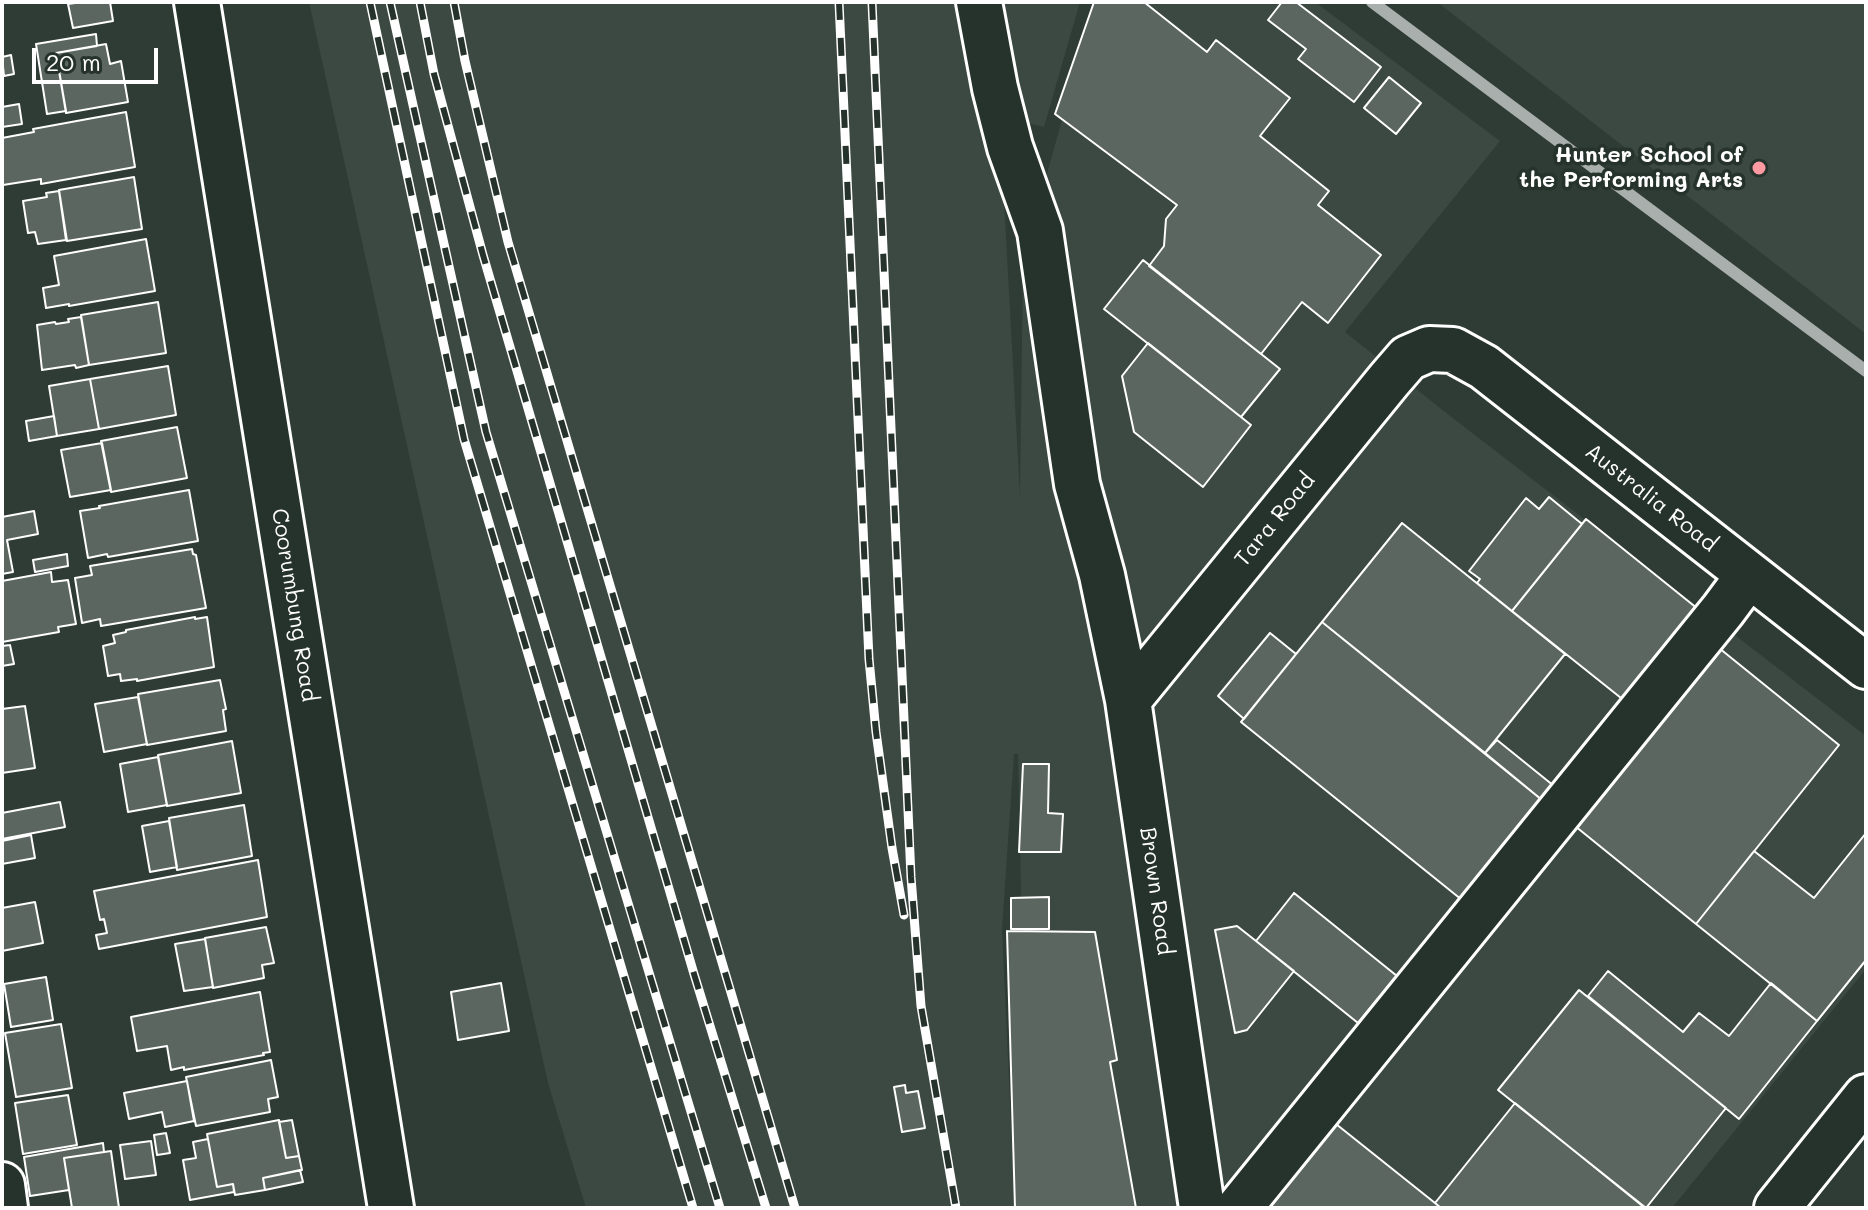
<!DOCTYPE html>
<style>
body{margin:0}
#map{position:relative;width:1868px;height:1210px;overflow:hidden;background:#2f3b35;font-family:Mali,sans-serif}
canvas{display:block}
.frame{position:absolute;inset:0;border:4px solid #fff;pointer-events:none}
.scale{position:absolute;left:32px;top:48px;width:126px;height:36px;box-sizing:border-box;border:4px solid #fff;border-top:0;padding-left:10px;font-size:24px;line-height:28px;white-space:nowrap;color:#fff;-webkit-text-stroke:6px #26332d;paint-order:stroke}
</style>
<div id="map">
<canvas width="1868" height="1210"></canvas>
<div class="frame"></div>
<div class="scale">20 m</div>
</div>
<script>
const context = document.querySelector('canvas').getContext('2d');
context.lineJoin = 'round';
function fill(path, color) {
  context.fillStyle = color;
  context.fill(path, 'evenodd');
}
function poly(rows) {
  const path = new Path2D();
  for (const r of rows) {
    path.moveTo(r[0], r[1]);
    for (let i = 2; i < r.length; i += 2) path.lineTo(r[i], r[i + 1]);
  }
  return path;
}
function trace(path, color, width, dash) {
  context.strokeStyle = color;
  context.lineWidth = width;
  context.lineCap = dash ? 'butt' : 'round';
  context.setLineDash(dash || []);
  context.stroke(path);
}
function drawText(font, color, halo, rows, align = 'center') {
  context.font = font + ' Mali,sans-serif';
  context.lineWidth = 7;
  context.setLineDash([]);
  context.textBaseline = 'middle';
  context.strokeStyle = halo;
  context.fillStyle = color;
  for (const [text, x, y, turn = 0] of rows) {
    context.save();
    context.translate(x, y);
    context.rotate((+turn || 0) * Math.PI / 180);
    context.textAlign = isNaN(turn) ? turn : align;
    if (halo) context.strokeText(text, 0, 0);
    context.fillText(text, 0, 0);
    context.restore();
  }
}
const built = poly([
 [309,2,1080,2,1044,127,1020,121,1003,180,1020,497,1023,259,1095,2,1315,2,1500,141,1345,332,1445,412,1866,736,1866,969,1672,1208,1028,1208,1018,754,1014,754,1002,929,1015,1208,586,1208,548,1083],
 [1437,2,1866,2,1866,334]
]);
const stream = poly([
 [1372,2,1866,371]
]);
const building = poly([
 [82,2,110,2,113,21,73,28,68,4,82,2],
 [1094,2,1144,2,1207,52,1216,40,1290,98,1260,136,1329,191,1318,205,1381,255,1328,323,1302,302,1261,354,1149,266,1164,246,1166,219,1177,205,1055,114,1094,2],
 [1282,2,1296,2,1381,67,1354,102,1298,59,1306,49,1268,20,1282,2],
 [96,34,97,46,56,53,66,111,47,114,36,44,96,34],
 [106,44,110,64,121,61,128,102,66,113,56,53,106,44],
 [11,55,14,74,4,76,2,57,11,55],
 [1389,77,1421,103,1396,134,1364,108,1389,77],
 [19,104,22,124,2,127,2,107,19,104],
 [126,112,135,167,41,184,41,179,3,185,2,138,34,132,33,129,126,112],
 [134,177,142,229,67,241,59,190,134,177],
 [59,191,66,240,38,244,35,232,28,233,23,201,47,197,46,193,59,191],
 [146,239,155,291,69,306,69,304,46,308,43,288,59,285,54,256,146,239],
 [1143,260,1280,369,1241,417,1104,309,1143,260],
 [158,302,166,353,89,365,81,315,158,302],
 [81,317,89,365,76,368,75,365,42,370,37,325,55,322,56,324,69,322,68,319,81,317],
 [1148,343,1251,425,1203,487,1134,432,1122,376,1148,343],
 [168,366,176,415,99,429,90,379,168,366],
 [90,379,99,429,57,436,49,386,90,379],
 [54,416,57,436,29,441,26,421,54,416],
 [177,427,187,478,111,492,101,441,177,427],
 [102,443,111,490,70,497,61,450,102,443],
 [189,490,198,541,108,557,107,554,88,558,80,511,100,508,99,506,189,490],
 [1549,497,1582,524,1512,611,1477,583,1480,579,1469,571,1526,498,1539,509,1549,497],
 [34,511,38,534,7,540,13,572,2,574,2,517,34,511],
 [1586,519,1698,609,1626,702,1512,611,1586,519],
 [1402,523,1565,654,1485,753,1322,622,1402,523],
 [192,549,193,554,196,555,206,608,101,626,100,619,82,623,75,578,92,575,90,566,192,549],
 [67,554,68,566,35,572,33,560,67,554],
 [51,572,52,582,68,580,76,624,58,627,59,632,2,642,2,581,51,572],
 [195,617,195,619,207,617,214,667,137,681,137,679,121,681,120,674,108,676,103,646,115,643,113,635,126,632,126,630,195,617],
 [1322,622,1542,800,1462,900,1241,722,1322,622],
 [1270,633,1296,654,1244,719,1218,696,1270,633],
 [10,645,14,664,2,666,2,646,10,645],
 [1719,648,1839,745,1696,924,1575,826,1719,648],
 [220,680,226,709,223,710,226,731,147,745,138,694,220,680],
 [138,697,147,744,104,752,95,704,138,697],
 [25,706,35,768,2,773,2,709,25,706],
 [1497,740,1554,786,1542,800,1485,753,1497,740],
 [232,741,241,793,167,806,158,755,232,741],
 [158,757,167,805,128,812,120,764,158,757],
 [1023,764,1049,764,1048,813,1063,814,1061,852,1019,852,1023,764],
 [60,802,65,827,2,839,2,813,60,802],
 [244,805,252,856,177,870,169,818,244,805],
 [169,821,177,867,150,872,142,826,169,821],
 [1866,833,1866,960,1817,1021,1696,924,1754,851,1814,898,1866,833],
 [31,835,35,858,2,864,2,841,31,835],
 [258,860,267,917,99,949,96,935,107,933,104,919,100,920,94,891,258,860],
 [1294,893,1397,976,1358,1023,1256,941,1294,893],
 [1049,897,1049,929,1011,929,1011,898,1049,897],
 [35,902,43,943,2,951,2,908,35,902],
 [1237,926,1294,971,1247,1030,1235,1033,1215,930,1237,926],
 [266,927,274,963,262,965,264,978,213,988,205,938,266,927],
 [1007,931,1095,932,1117,1060,1110,1062,1136,1208,1015,1208,1007,931],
 [205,939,213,987,184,991,175,944,205,939],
 [1608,971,1683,1032,1699,1013,1729,1036,1771,983,1817,1021,1739,1119,1588,996,1608,971],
 [46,977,53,1020,11,1027,4,984,46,977],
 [501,983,509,1031,458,1040,451,992,501,983],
 [1579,990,1726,1108,1646,1208,1498,1090,1579,990],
 [260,992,270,1052,263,1053,264,1055,184,1070,184,1067,171,1070,167,1046,137,1051,131,1017,260,992],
 [61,1024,72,1088,16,1097,5,1033,61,1024],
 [271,1060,278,1097,268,1099,270,1112,196,1126,186,1077,271,1060],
 [187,1081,194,1121,165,1127,162,1112,129,1119,124,1093,187,1081],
 [905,1085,906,1093,918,1091,925,1128,902,1132,894,1087,905,1085],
 [68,1095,77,1145,23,1154,15,1103,68,1095],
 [1515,1103,1645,1208,1441,1208,1435,1203,1515,1103],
 [279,1120,286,1158,299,1156,302,1170,263,1178,265,1190,235,1195,233,1184,217,1187,207,1134,279,1120],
 [292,1120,299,1156,286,1158,279,1122,292,1120],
 [1336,1124,1435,1203,1441,1208,1268,1208,1336,1124],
 [166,1133,170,1153,157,1155,154,1135,166,1133],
 [208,1139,217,1187,233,1184,234,1192,190,1200,183,1160,196,1158,193,1142,208,1139],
 [151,1141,156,1175,125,1179,120,1145,151,1141],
 [103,1143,104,1152,64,1158,69,1190,30,1196,24,1157,103,1143],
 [111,1151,119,1208,72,1208,64,1158,111,1151],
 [300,1170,303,1182,265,1190,263,1178,300,1170]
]);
const minor = poly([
 [197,2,391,1208],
 [979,2,995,88,1010,147,1040,231,1077,484,1102,575,1128,700,1202,1208],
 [1128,700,1389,380,1408,358,1429,349,1453,350,1484,367,1866,666],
 [2,1185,5,1208],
 [1239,1208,1723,610,1749,575]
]);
const major = poly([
 [1777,1208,1866,1097]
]);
const rail = poly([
 [370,2,464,439,693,1208],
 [390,2,486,432,720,1208],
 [420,2,434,74,483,255,694,974,766,1208],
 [454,2,465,61,508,242,795,1208],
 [839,2,869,659,876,732,892,848,904,915],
 [872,2,911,877,921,1006,956,1208]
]);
const markers = [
 [1759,168,8,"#ff9aa2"]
];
const poiNames = [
 ["Hunter School of",1743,155],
 ["the Performing Arts",1743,180]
];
const streetNames = [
 ["Australia Road",1651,498,38],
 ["Tara Road",1275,520,-51],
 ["Coorumbung Road",294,605,81],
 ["Brown Road",1156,891,82]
];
fill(built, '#3c4842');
trace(stream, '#a9afac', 12);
fill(building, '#5b6661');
trace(building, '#fff', 2);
trace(minor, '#fff', 50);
trace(major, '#fff', 50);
trace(minor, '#26332d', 44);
trace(major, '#26332d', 44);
trace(rail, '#fff', 9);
trace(rail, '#26332d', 6, [18]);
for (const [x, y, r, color] of markers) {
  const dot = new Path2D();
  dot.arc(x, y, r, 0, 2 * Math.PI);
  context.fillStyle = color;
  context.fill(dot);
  trace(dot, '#26332d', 3);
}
drawText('bold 22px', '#fff', '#26332d', poiNames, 'right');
drawText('22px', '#fff', '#26332d', streetNames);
</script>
